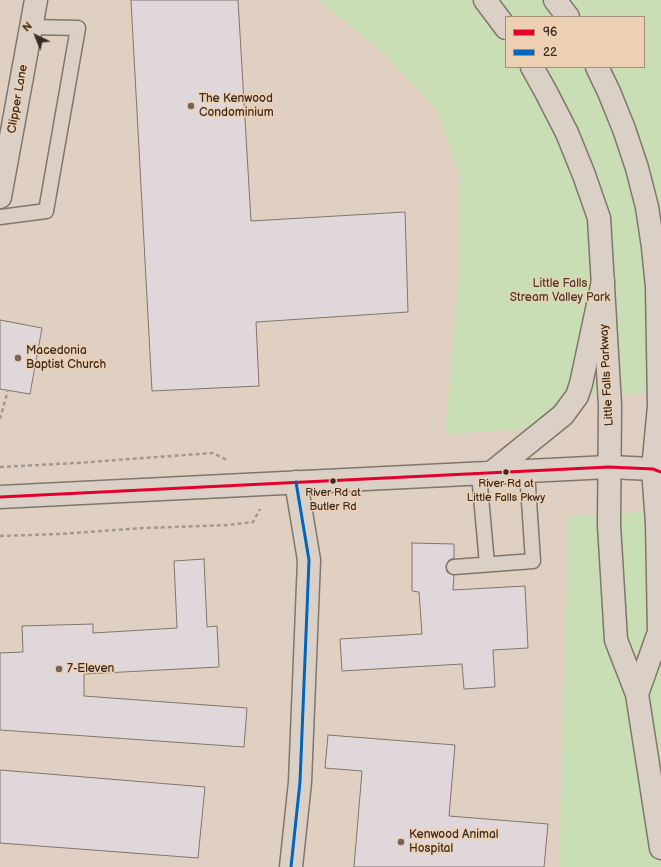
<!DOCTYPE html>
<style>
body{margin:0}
#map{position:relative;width:661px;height:867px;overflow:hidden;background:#e0d0c1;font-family:"Balsamiq Sans",sans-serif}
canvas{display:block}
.legend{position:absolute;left:505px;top:16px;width:140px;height:52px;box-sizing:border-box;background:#edd0b4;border:1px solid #a68e78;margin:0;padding:5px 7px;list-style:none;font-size:12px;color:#3b2a1e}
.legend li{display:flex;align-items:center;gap:8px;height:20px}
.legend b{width:20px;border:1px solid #a68e78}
.north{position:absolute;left:16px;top:16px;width:40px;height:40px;-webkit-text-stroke:3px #edd0b4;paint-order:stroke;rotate:317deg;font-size:11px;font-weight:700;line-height:16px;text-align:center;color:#3b2a1e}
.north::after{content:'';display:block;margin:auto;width:14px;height:18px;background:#3b2a1e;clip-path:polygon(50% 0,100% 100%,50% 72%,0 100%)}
</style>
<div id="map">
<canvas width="661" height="867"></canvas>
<ul class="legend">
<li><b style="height:5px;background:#e4002b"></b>96</li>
<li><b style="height:5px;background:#0065bd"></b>22</li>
</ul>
<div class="north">N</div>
</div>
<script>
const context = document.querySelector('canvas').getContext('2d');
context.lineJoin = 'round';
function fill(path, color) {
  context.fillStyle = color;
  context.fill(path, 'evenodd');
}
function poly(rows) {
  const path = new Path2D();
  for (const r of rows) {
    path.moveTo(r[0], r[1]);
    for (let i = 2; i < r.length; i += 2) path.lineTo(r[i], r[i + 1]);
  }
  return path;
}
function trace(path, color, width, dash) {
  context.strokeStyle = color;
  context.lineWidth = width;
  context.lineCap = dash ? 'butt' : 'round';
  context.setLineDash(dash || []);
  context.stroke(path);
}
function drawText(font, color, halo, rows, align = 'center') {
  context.font = font + ' "Balsamiq Sans",sans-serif';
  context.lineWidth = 3;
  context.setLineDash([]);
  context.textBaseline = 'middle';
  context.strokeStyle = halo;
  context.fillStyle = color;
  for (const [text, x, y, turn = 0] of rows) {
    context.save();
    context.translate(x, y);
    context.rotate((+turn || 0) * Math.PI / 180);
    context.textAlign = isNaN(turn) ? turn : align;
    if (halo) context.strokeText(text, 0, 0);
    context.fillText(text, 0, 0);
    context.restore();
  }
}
const green = poly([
 [318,0,661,0,661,394,575,392,533,426,520,429,445,434,459,277,459,171,436,109,382,51],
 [506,17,644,17,644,67,506,67],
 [661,511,661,867,559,867,569,516]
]);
const building = poly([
 [131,0,238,0,251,221,405,212,408,312,256,322,259,386,152,391,131,0],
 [0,320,42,328,30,394,0,389,0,320],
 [412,543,454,544,454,558,449,560,446,567,447,572,454,575,453,590,525,586,528,648,493,650,495,687,464,689,462,664,342,671,340,639,422,634,419,592,412,591,412,543],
 [204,559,207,627,217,626,219,667,84,674,84,696,247,708,244,747,0,730,0,653,23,652,22,626,93,624,93,633,177,628,174,561,204,559],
 [328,735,455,745,449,816,548,824,544,867,354,867,362,771,325,768,328,735],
 [0,770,205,787,198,858,0,843,0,770]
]);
const path = poly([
 [0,419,8,390],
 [0,467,76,463,213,453,227,460],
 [0,536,59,534,144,528,228,525,253,522,260,509]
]);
const service = poly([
 [0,217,46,211,78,28,31,27],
 [479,474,487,564],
 [454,567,533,561,527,471]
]);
const minor = poly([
 [0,197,36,0],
 [291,867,300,782,309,560,296,482]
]);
const secondary = poly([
 [485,0,506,28],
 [555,0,568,17],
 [532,67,546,92,567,133,584,175,599,218,610,405,609,525,616,640,637,694,661,848],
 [597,67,609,92,624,129,637,168,647,207,653,247,657,287,659,406,653,469,657,523,659,632,637,694]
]);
const primary = poly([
 [659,358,661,361],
 [491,473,563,415,577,396,581,384,603,281],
 [0,497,609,467,653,469,661,472]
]);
const bus1 = poly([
 [0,497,609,467,653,469,661,472]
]);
const bus2 = poly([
 [291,867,300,782,309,560,296,482]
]);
const markers = [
 [191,106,4,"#756457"],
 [18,358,4,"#756457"],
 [506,472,3.5,"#3b2a1e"],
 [333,481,3.5,"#3b2a1e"],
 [59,669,4,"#756457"],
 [401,842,4,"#756457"]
];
const busNames = [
 ["River Rd at",506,484],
 ["Little Falls Pkwy",506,498],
 ["River Rd at",333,493],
 ["Butler Rd",333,507]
];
const streetNames = [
 ["Clipper Lane",18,99,-80],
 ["Little Falls Parkway",607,375,-93]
];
const poiNames = [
 ["The Kenwood",199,99],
 ["Condominium",199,113],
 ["Macedonia",26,351],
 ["Baptist Church",26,365],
 ["7-Eleven",67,669],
 ["Kenwood Animal",409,835],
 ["Hospital",409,849]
];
const parkNames = [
 ["Little Falls",560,284],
 ["Stream Valley Park",560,298]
];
fill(green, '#c9deb4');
fill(building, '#dfd7da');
trace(building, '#80766c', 1);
trace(service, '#80766c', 17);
trace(minor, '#80766c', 25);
trace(secondary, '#80766c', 25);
trace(primary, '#80766c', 25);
trace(path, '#a29990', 2.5, [4, 3]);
trace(service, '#dbd0c6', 14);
trace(minor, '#dbd0c6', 22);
trace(secondary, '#dbd0c6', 22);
trace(primary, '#dbd0c6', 22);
trace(bus1, '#e4002b', 3);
trace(bus2, '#0065bd', 3);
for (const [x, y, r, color] of markers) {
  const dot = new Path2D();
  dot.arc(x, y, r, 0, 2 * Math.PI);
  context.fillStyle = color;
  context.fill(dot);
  trace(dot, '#edd0b4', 1.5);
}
drawText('11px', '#3b2a1e', '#edd0b4', busNames);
drawText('12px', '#3b2a1e', '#edd0b4', streetNames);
drawText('12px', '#3b2a1e', '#edd0b4', poiNames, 'left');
drawText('12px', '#473d2c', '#edd0b4', parkNames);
</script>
